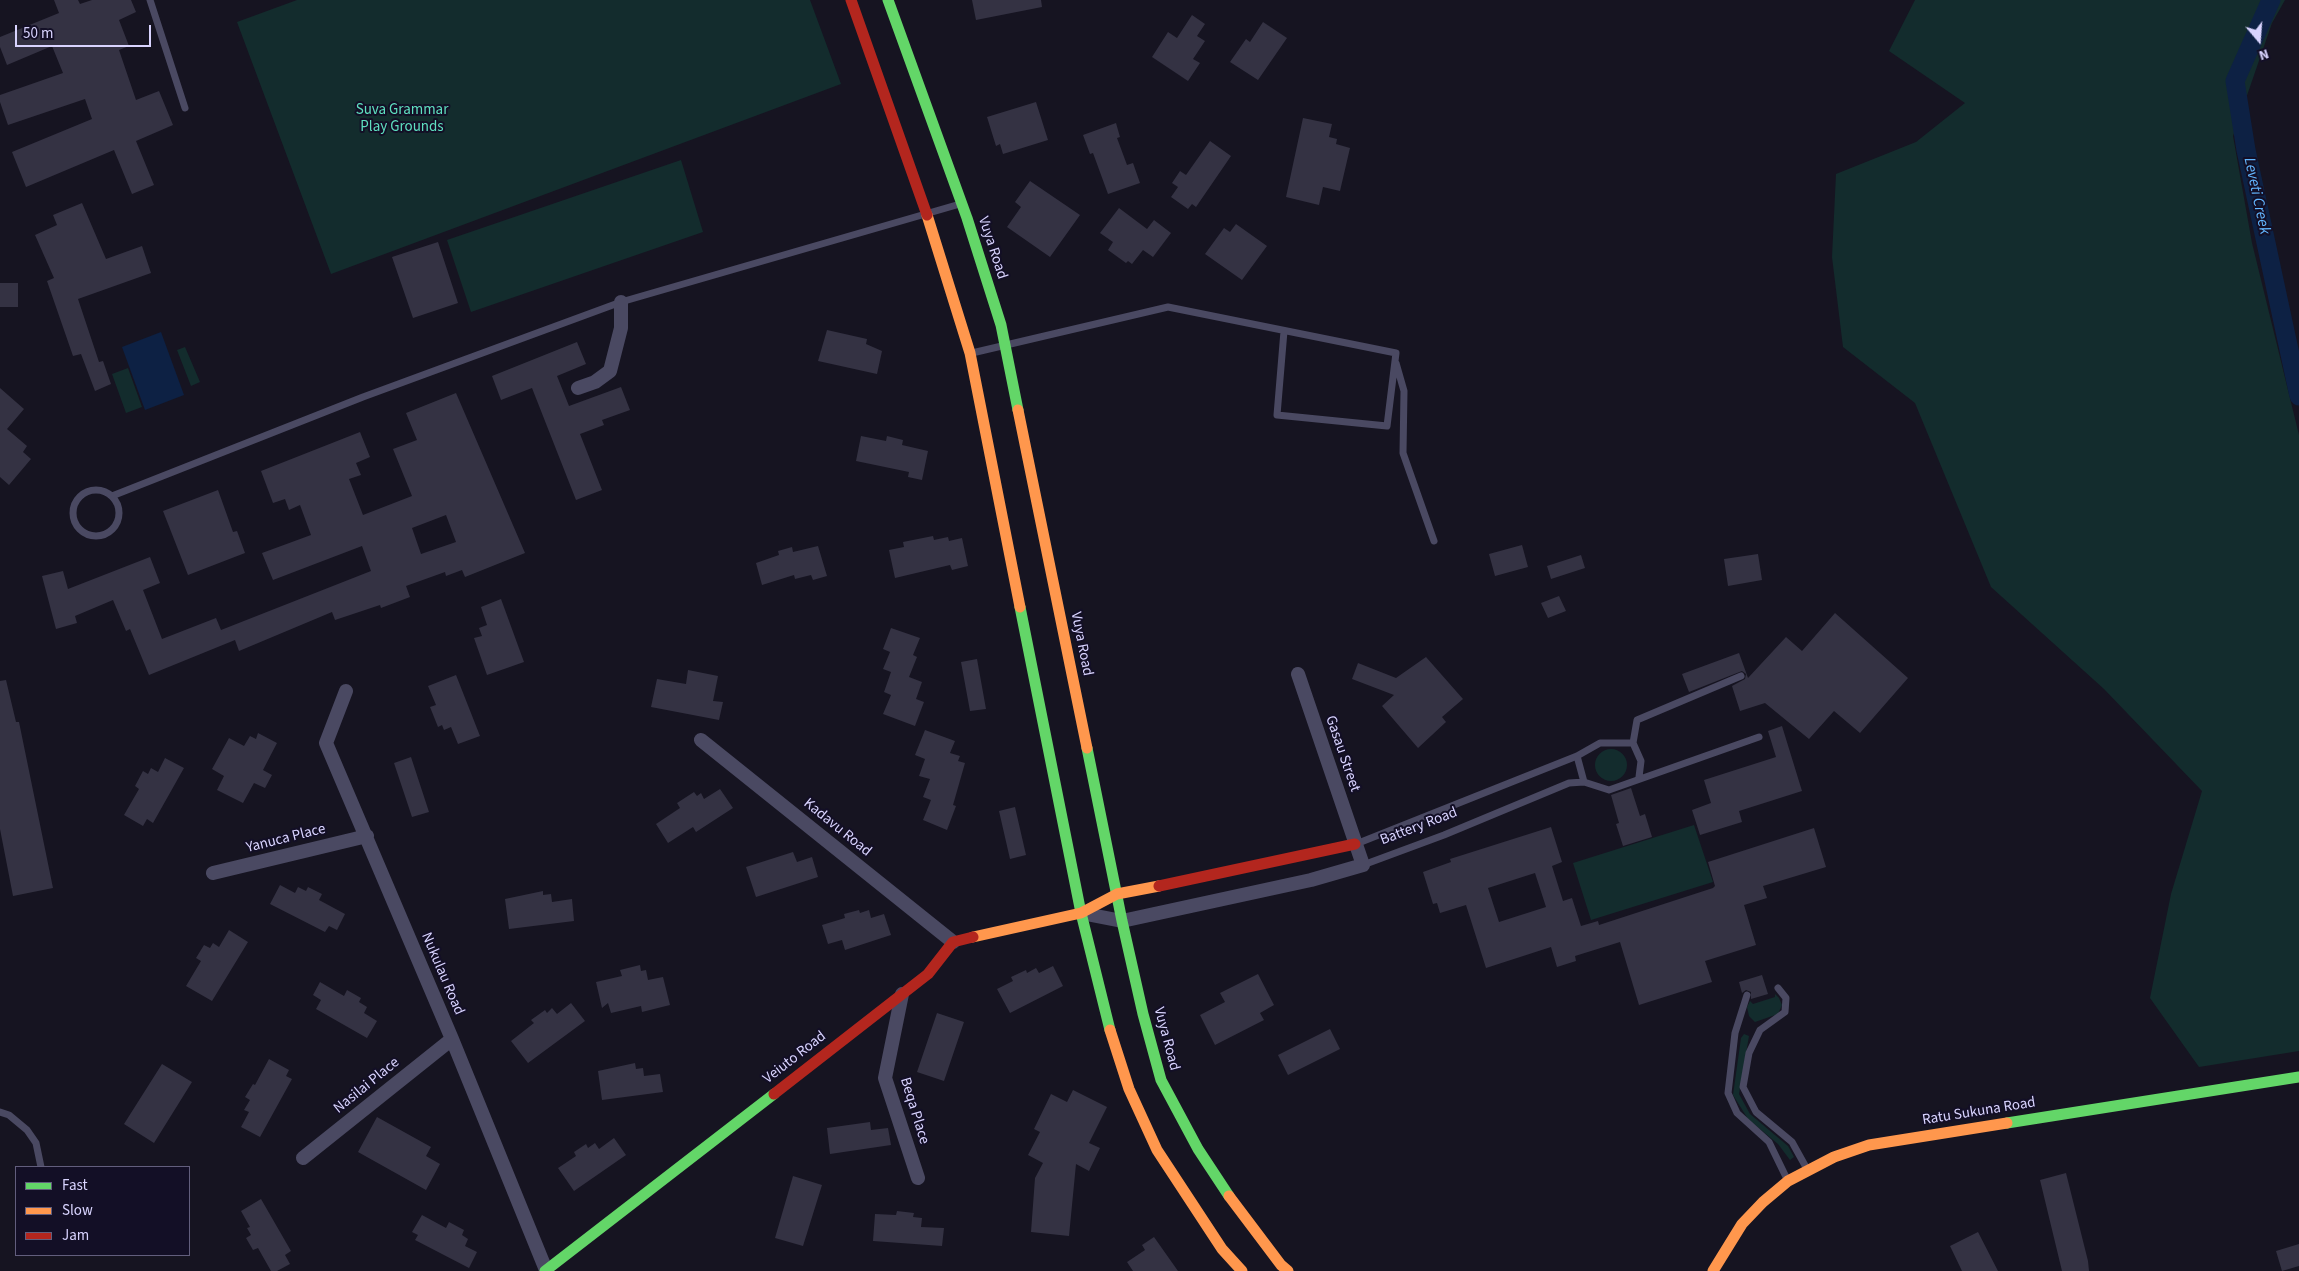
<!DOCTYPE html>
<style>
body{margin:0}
#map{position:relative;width:2299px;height:1271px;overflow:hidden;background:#161421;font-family:"Source Sans 3",sans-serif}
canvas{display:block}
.legend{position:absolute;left:15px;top:1166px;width:175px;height:90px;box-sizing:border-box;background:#130f26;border:1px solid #625e7d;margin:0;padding:6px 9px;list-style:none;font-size:15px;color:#d9d4ff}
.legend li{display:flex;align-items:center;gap:10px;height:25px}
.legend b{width:25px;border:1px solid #625e7d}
.north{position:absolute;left:2234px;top:15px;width:50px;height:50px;-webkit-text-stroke:4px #130f26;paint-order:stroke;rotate:162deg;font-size:14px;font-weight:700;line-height:20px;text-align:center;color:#d9d4ff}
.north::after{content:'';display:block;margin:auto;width:18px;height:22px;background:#d9d4ff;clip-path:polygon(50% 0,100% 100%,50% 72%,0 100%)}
.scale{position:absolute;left:15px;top:25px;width:136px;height:22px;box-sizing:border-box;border:2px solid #d9d4ff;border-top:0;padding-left:6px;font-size:15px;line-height:18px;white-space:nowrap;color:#d9d4ff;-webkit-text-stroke:4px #130f26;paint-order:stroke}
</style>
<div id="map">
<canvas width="2299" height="1271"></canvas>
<ul class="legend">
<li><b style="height:6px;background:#63d668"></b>Fast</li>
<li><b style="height:6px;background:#ff974d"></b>Slow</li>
<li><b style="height:6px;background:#b3261e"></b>Jam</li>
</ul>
<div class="north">N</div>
<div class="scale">50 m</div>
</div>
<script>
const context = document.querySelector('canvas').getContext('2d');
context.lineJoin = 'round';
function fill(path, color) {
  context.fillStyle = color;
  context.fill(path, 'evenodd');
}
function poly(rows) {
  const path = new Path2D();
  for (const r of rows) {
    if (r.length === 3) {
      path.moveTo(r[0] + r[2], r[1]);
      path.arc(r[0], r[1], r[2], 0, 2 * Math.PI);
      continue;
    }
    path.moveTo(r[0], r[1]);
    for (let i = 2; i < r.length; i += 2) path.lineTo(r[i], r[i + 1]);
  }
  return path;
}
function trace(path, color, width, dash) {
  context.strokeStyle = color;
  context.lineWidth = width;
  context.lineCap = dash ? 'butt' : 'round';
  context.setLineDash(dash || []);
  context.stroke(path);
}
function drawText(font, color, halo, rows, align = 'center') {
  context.font = font + ' "Source Sans 3",sans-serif';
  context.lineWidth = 4;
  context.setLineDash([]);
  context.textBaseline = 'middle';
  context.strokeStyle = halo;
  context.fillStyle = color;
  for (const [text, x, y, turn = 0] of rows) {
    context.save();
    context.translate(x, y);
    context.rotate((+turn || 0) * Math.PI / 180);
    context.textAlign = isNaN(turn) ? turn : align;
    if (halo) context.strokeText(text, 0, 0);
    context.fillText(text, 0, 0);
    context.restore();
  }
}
const green = poly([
 [297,0,810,0,841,84,331,274,237,22],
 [1915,0,2285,0,2272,23,2233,136,2252,243,2299,435,2299,1051,2199,1067,2150,998,2171,894,2202,791,2104,689,1991,587,1915,403,1843,347,1832,257,1836,174,1916,142,1965,103,1889,51],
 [681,160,703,232,471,312,447,240],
 [185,347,200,382,191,386,177,350],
 [128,368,142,407,126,413,112,374],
 [1611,765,16],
 [1694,825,1713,882,1591,920,1573,863],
 [1775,994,1779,998,1782,1005,1778,1014,1755,1022,1749,1016,1747,1007,1750,1001,1753,1004,1775,997],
 [1744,1034,1749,1036,1739,1094,1750,1114,1788,1146,1794,1157,1790,1160,1778,1144,1748,1119,1733,1095,1741,1038]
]);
const water = poly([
 [161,332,184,395,145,410,122,347]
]);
const canal = poly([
 [2271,0,2235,81,2246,150,2299,396]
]);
const building = poly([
 [54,0,78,0,80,4,92,0,131,0,136,12,119,20,129,46,119,50,136,100,159,91,173,125,136,141,154,185,132,194,114,150,26,187,12,152,92,119,85,99,8,125,0,102,0,95,63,73,52,46,7,65,0,47,0,37,59,13],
 [972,0,1041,0,1042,7,976,20],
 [1192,15,1205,24,1197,36,1205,41,1193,59,1200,63,1188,81,1152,57,1168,32,1177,38],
 [1263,22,1287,38,1258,80,1230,62,1246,39,1250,42],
 [1036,102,1048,140,1003,154,1000,144,996,146,987,117],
 [1303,118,1332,124,1329,137,1337,139,1336,144,1350,148,1340,191,1323,187,1319,205,1286,197],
 [1116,123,1120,137,1117,138,1127,165,1133,163,1140,183,1108,194,1093,153,1090,154,1083,135],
 [1210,141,1231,156,1196,207,1192,204,1188,209,1171,197,1178,187,1172,183,1180,171,1186,175],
 [1030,181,1080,215,1050,257,1007,227,1021,207,1015,202],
 [82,203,106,259,142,246,151,273,78,299,99,362,103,361,111,384,95,391,81,354,73,356,47,281,54,278,35,235,57,225,53,215],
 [1119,208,1147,229,1154,220,1171,233,1153,257,1143,250,1132,264,1128,261,1126,263,1108,250,1113,242,1100,233],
 [1236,224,1267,246,1242,280,1205,254,1224,228,1230,232],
 [438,242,458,303,413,318,392,257],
 [0,283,18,283,18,307,0,307],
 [827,330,867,339,866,344,882,351,877,374,818,361],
 [577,342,586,364,557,376,569,406,621,387,630,410,602,420,604,425,580,434,602,490,576,500,532,388,501,400,492,376],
 [0,388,24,409,7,429,27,446,23,452,31,459,9,485,0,477],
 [456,393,525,553,465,577,462,570,446,576,445,572,406,586,410,597,381,608,380,605,335,620,332,612,239,651,235,640,149,675,130,629,126,631,113,600,75,616,77,623,56,629,42,576,63,571,68,589,150,557,160,583,143,590,162,639,216,618,221,630,371,571,362,546,273,580,262,553,311,535,300,505,289,510,285,499,273,503,261,471,360,432,370,457,356,463,361,475,349,479,363,515,412,496,393,449,417,440,406,413],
 [446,515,456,542,421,554,412,528],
 [861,436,886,441,887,436,903,440,902,445,928,451,922,480,908,477,909,472,856,461],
 [218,490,233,532,237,531,245,553,188,575,163,511],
 [933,536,934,540,948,537,949,541,962,538,968,566,952,570,950,565,895,578,889,550,904,547,903,542],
 [1522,545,1528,567,1495,576,1489,554],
 [818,546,827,576,813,580,811,575,795,579,794,575,762,585,756,563,779,555,778,551,792,547,793,552],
 [1758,554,1762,580,1728,586,1724,559],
 [1581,555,1585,568,1551,579,1547,566],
 [1559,596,1566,611,1548,618,1541,603],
 [501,599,524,662,487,675,474,638,482,636,479,628,487,625,481,607],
 [1835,613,1908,678,1860,733,1834,711,1809,739,1765,703,1740,711,1732,686,1745,679,1746,674,1742,671,1689,692,1682,674,1739,653,1748,678,1786,637,1802,651],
 [891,628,920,638,913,655,917,657,909,677,922,682,916,699,924,702,915,726,883,714,891,695,884,692,891,672,883,669,890,652,883,649],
 [1426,657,1463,699,1442,717,1446,722,1418,748,1382,706,1394,695,1352,679,1358,663,1396,678],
 [977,659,986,709,970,711,961,662],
 [688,670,718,676,713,701,723,702,719,720,651,707,657,679,686,684],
 [456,675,480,736,458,744,451,727,444,730,442,725,438,727,430,707,436,705,428,686],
 [6,680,16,722,19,722,53,888,13,896,0,829,0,681],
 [1782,726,1802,791,1739,811,1742,822,1700,835,1692,810,1711,803,1704,780,1776,757,1768,731],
 [925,730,955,741,950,753,960,756,958,761,965,763,953,805,956,806,947,830,923,820,931,800,923,797,930,779,919,776,925,759,915,755],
 [258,733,277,743,263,770,272,775,265,788,254,783,243,803,217,790,224,776,212,769,229,738,244,746,250,736,256,739],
 [411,757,429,812,412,817,394,763],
 [165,758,184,768,153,823,147,819,143,826,124,815,139,789,135,786,143,771,148,774,151,768,158,772],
 [1631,788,1640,816,1645,814,1652,837,1623,846,1616,824,1619,823,1611,795],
 [720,789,733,808,696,832,693,827,668,843,656,824,680,808,677,803,694,792,697,796,701,793,704,799],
 [1015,807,1026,855,1010,859,999,811],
 [1551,827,1562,862,1552,866,1563,901,1572,898,1581,926,1598,921,1599,925,1713,888,1715,886,1708,862,1814,828,1826,867,1763,886,1767,898,1744,905,1756,945,1705,961,1712,982,1639,1005,1620,942,1575,956,1576,961,1557,967,1551,947,1486,968,1466,905,1440,913,1437,903,1433,904,1423,872,1451,862,1450,859],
 [1535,873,1546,907,1499,922,1488,888],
 [793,852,797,862,812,857,818,877,756,897,746,867],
 [280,885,295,893,298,887,306,891,308,887,322,894,319,900,345,914,337,930,329,926,325,932,270,904],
 [543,891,543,895,551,894,552,902,572,899,574,921,509,929,505,899],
 [859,910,860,913,869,910,871,918,884,914,891,935,845,950,842,940,828,944,822,925,845,918,844,914],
 [229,930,248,942,212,1001,186,986,201,961,196,958,204,945,210,948,213,943,219,947],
 [640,965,641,971,646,970,648,980,663,977,670,1005,642,1012,641,1006,611,1013,608,1003,602,1008,596,982,622,976,620,970],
 [1053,966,1063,986,1010,1013,997,989,1013,981,1011,977,1026,970,1027,973,1036,968,1039,973],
 [1258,974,1274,1005,1260,1013,1264,1020,1215,1045,1200,1015,1225,1002,1220,993],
 [1762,975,1768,994,1751,999,1751,992,1746,990,1742,993,1739,982],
 [320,982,344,996,347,990,361,998,359,1002,367,1007,364,1013,377,1021,367,1038,316,1009,321,1000,313,995],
 [571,1003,585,1021,528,1063,511,1041,534,1023,531,1020,545,1010,547,1013,552,1008,557,1014],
 [937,1013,964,1022,944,1081,917,1072],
 [1330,1029,1340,1049,1288,1075,1278,1055],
 [269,1059,289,1070,286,1076,292,1079,260,1137,241,1127,249,1112,244,1110,250,1100,245,1097,253,1084,255,1085],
 [635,1063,636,1069,643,1068,644,1076,660,1074,663,1092,602,1100,598,1071],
 [162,1064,192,1082,154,1143,124,1124],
 [1073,1090,1107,1107,1089,1143,1100,1148,1089,1171,1076,1164,1069,1236,1031,1232,1035,1178,1043,1163,1028,1155,1040,1132,1034,1129,1051,1094,1067,1102],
 [377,1117,431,1147,426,1156,440,1164,426,1190,358,1152],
 [870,1122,871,1130,888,1128,891,1145,830,1154,827,1128],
 [614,1138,626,1155,574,1191,558,1168,576,1156,574,1152,586,1144,588,1148,595,1143,599,1149],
 [2066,1173,2088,1261,2089,1271,2062,1271,2040,1180],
 [793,1176,822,1185,803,1246,775,1238],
 [261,1199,291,1251,285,1255,290,1264,277,1271,271,1271,258,1248,253,1250,246,1238,251,1235,247,1228,250,1227,241,1211],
 [897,1211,914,1213,913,1217,922,1218,921,1227,944,1228,942,1246,873,1241,875,1214,896,1215],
 [422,1215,446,1228,449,1222,464,1230,462,1235,468,1239,465,1246,477,1252,469,1268,415,1240,418,1235,412,1232],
 [1978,1232,1998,1271,1962,1271,1950,1246],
 [1154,1237,1178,1271,1133,1271,1127,1262,1145,1250,1142,1245],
 [2299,1244,2299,1266,2282,1271,2276,1251]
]);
const lane = poly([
 [150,0,185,108],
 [972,353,1168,307,1396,353,1387,426,1277,415,1284,331],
 [1396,363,1404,391,1403,453,1434,541],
 [96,513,23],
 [112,496,363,397,621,302,960,204],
 [1577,756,1584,782],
 [1639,777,1641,761,1633,743,1637,720,1741,676],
 [1356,844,1577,756,1600,743,1633,743],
 [1363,865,1444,835,1569,783,1584,782,1609,790,1759,737],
 [1778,988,1786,998,1785,1012,1760,1030,1749,1053,1743,1087,1756,1112,1792,1142,1807,1169],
 [1747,995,1735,1033,1728,1093,1737,1113,1769,1142,1787,1179],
 [0,1112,9,1115,27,1130,36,1143,41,1167]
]);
const street = poly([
 [578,388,595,382,610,371,621,328,621,302],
 [346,691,326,743,452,1039,546,1270],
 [701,740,953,942],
 [213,873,367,836],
 [1081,913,1122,921,1311,880,1363,865,1298,674],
 [902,994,885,1078,918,1178],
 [303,1158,452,1039]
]);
const fast = poly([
 [888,0,967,218,1001,325,1018,410],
 [1020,607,1081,913,1110,1030],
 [1087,748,1122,921,1143,1014,1161,1080,1198,1149,1229,1196],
 [2007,1123,2299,1077],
 [545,1271,774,1094]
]);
const slow = poly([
 [927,215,970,353,1020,607],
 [1018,410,1087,748],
 [973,937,1081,913,1117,894,1159,886],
 [1110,1030,1129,1089,1157,1150,1222,1249,1242,1271],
 [1229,1196,1281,1265,1288,1271],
 [1713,1271,1742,1224,1763,1202,1788,1181,1834,1157,1869,1145,2007,1123]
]);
const jam = poly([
 [851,0,927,215],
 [1159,886,1355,844],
 [774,1094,928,974,953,942,973,937]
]);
const parkNames = [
 ["Suva Grammar",402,111],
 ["Play Grounds",402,128]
];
const streetNames = [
 ["Vuya Road",992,248,72],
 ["Vuya Road",1081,644,79],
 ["Gasau Street",1342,754,71],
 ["Battery Road",1419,827,-21],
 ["Kadavu Road",837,828,39],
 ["Yanuca Place",286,839,-14],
 ["Nukulau Road",442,974,67],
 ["Vuya Road",1166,1039,75],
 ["Veiuto Road",795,1058,-38],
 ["Nasilai Place",367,1086,-39],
 ["Beqa Place",914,1111,73],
 ["Ratu Sukuna Road",1979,1112,-9]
];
const waterNames = [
 ["Leveti Creek",2256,196,78]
];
fill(green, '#132c2d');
fill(water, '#0d2144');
trace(canal, '#0d2144', 19);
fill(building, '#343243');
trace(lane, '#4a4962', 7);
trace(street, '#4a4962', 14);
trace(fast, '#63d668', 11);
trace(slow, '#ff974d', 11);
trace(jam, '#b3261e', 11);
drawText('15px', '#5fe0c0', '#130f26', parkNames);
drawText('15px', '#d9d4ff', '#130f26', streetNames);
drawText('italic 16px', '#62b6ff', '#130f26', waterNames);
</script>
